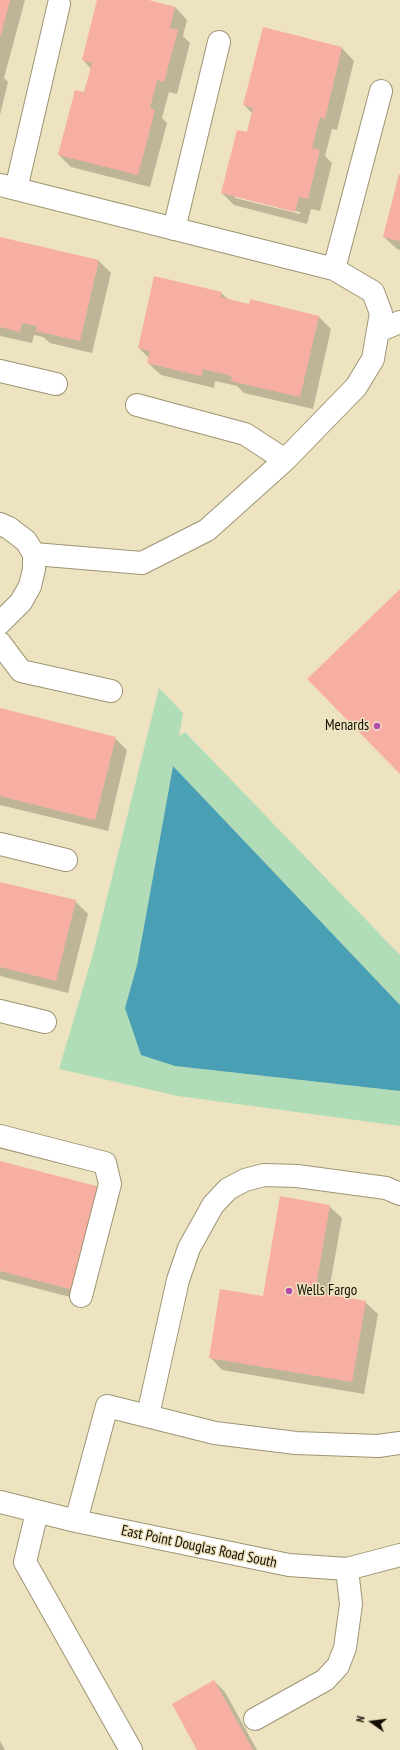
<!DOCTYPE html>
<style>
body{margin:0}
#map{position:relative;width:400px;height:1750px;overflow:hidden;background:#eee3c0;font-family:"PT Sans Narrow",sans-serif}
canvas{display:block}
.north{position:absolute;left:352px;top:1702px;width:40px;height:40px;-webkit-text-stroke:3px #eee3c0;paint-order:stroke;rotate:284deg;font-size:11px;font-weight:700;line-height:16px;text-align:center;color:#120e03}
.north::after{content:'';display:block;margin:auto;width:14px;height:18px;background:#120e03;clip-path:polygon(50% 0,100% 100%,50% 72%,0 100%)}
</style>
<div id="map">
<canvas width="400" height="1750"></canvas>
<div class="north">N</div>
</div>
<script>
const context = document.querySelector('canvas').getContext('2d');
context.lineJoin = 'round';
function fill(path, color) {
  context.fillStyle = color;
  context.fill(path, 'evenodd');
}
function poly(rows) {
  const path = new Path2D();
  for (const r of rows) {
    path.moveTo(r[0], r[1]);
    for (let i = 2; i < r.length; i += 2) path.lineTo(r[i], r[i + 1]);
  }
  return path;
}
function trace(path, color, width, dash) {
  context.strokeStyle = color;
  context.lineWidth = width;
  context.lineCap = dash ? 'butt' : 'round';
  context.setLineDash(dash || []);
  context.stroke(path);
}
function drawText(font, color, halo, rows, align = 'center') {
  context.font = font + ' "PT Sans Narrow",sans-serif';
  context.lineWidth = 3;
  context.setLineDash([]);
  context.textBaseline = 'middle';
  context.strokeStyle = halo;
  context.fillStyle = color;
  for (const [text, x, y, turn = 0] of rows) {
    context.save();
    context.translate(x, y);
    context.rotate((+turn || 0) * Math.PI / 180);
    context.textAlign = isNaN(turn) ? turn : align;
    if (halo) context.strokeText(text, 0, 0);
    context.fillText(text, 0, 0);
    context.restore();
  }
}
const green = poly([
 [159,688,183,713,179,736,185,732,400,955,400,1005,173,766,137,965,125,1008,175,1066,400,1091,400,1126,178,1096,59,1069,93,954]
]);
const water = poly([
 [173,766,400,1005,400,1091,175,1066,141,1055,125,1008,137,965]
]);
const shadow = poly([
 [0,0,25,0,4,78,8,82,0,115],
 [98,0,145,0,175,7,187,20,183,36,190,43,177,94,169,92,162,118,167,123,150,187,71,167,59,155,85,94,91,69,83,60],
 [264,28,342,48,354,61,337,130,332,129,325,156,332,163,320,211,311,209,307,224,234,205,222,193,247,133,252,113,244,105],
 [235,196,300,212,300,214,235,198],
 [400,176,400,250,397,249,384,237],
 [0,238,99,261,111,273,92,353,50,343,43,337,34,335,32,343,0,336],
 [221,293,229,300,249,305,251,301,319,317,331,329,313,409,244,393,237,386,215,381,214,388,161,375,148,363,149,358,139,348],
 [0,709,115,738,127,750,108,831,0,805],
 [0,883,75,901,88,914,68,993,0,976],
 [0,1162,86,1301,0,1279],
 [329,1206,342,1218,328,1296,365,1302,378,1314,364,1394,222,1370,210,1357,263,1297],
 [214,1681,225,1692,257,1750,198,1750],
 [0,1741,5,1750,0,1750]
]);
const building = poly([
 [0,0,10,0,1,35,0,35],
 [97,0,149,0,175,7,170,28,178,30,164,82,157,80,150,108,155,110,138,175,58,155,75,90,84,92,92,63,82,60],
 [263,27,342,47,325,119,320,117,312,148,320,150,308,199,299,197,295,212,221,193,237,130,247,132,253,108,243,105],
 [399,174,400,175,400,241,383,237],
 [0,237,99,260,80,341,36,331,37,326,22,323,20,332,0,327],
 [154,276,222,292,221,297,249,304,250,299,319,316,300,397,231,381,232,376,203,369,201,376,147,363,150,351,138,348],
 [400,589,400,774,307,679],
 [0,708,116,737,95,820,0,796],
 [0,882,76,900,56,981,0,967],
 [0,1161,100,1187,74,1290,0,1271],
 [280,1196,330,1205,315,1292,366,1301,352,1382,209,1358,220,1289,263,1296],
 [214,1680,253,1750,197,1750,172,1704]
]);
const minor = poly([
 [0,185,334,269,373,292,381,313,373,359,356,387,285,460,207,530,142,563,34,554],
 [16,189,59,4],
 [174,229,219,42],
 [334,269,381,91],
 [378,331,400,322],
 [0,371,56,384],
 [137,405,245,434,285,460],
 [0,524,9,528,26,541,34,554,34,569,30,586,21,602,0,623],
 [0,643,21,671,111,691],
 [0,844,66,860],
 [0,1011,45,1022],
 [0,1136,105,1163,110,1184,81,1296],
 [148,1415,178,1280,189,1248,213,1205,228,1189,245,1180,264,1175,297,1176,386,1188,400,1194],
 [0,1502,76,1521,289,1565,347,1569,400,1555],
 [37,1512,25,1562,131,1750],
 [76,1521,107,1406,215,1433,296,1443,378,1446,400,1443],
 [255,1719,325,1680,338,1666,345,1648,351,1604,347,1569]
]);
const markers = [
 [377,726,4,"#b44bad"],
 [289,1291,4,"#b44bad"]
];
const poiNames = [
 ["Menards",369,726],
 ["Wells Fargo",297,1291,"left"]
];
const streetNames = [
 ["East Point Douglas Road South",199,1547,12]
];
fill(green, '#b0ddb7');
fill(water, '#49a0b4');
fill(shadow, '#0003');
fill(building, '#f8afa3');
trace(minor, '#9e9473', 24);
trace(minor, '#fff', 22);
for (const [x, y, r, color] of markers) {
  const dot = new Path2D();
  dot.arc(x, y, r, 0, 2 * Math.PI);
  context.fillStyle = color;
  context.fill(dot);
  trace(dot, '#eee3c0', 1.5);
}
drawText('15px', '#120e03', '#eee3c0', poiNames, 'right');
drawText('15px', '#120e03', '#eee3c0', streetNames);
</script>
